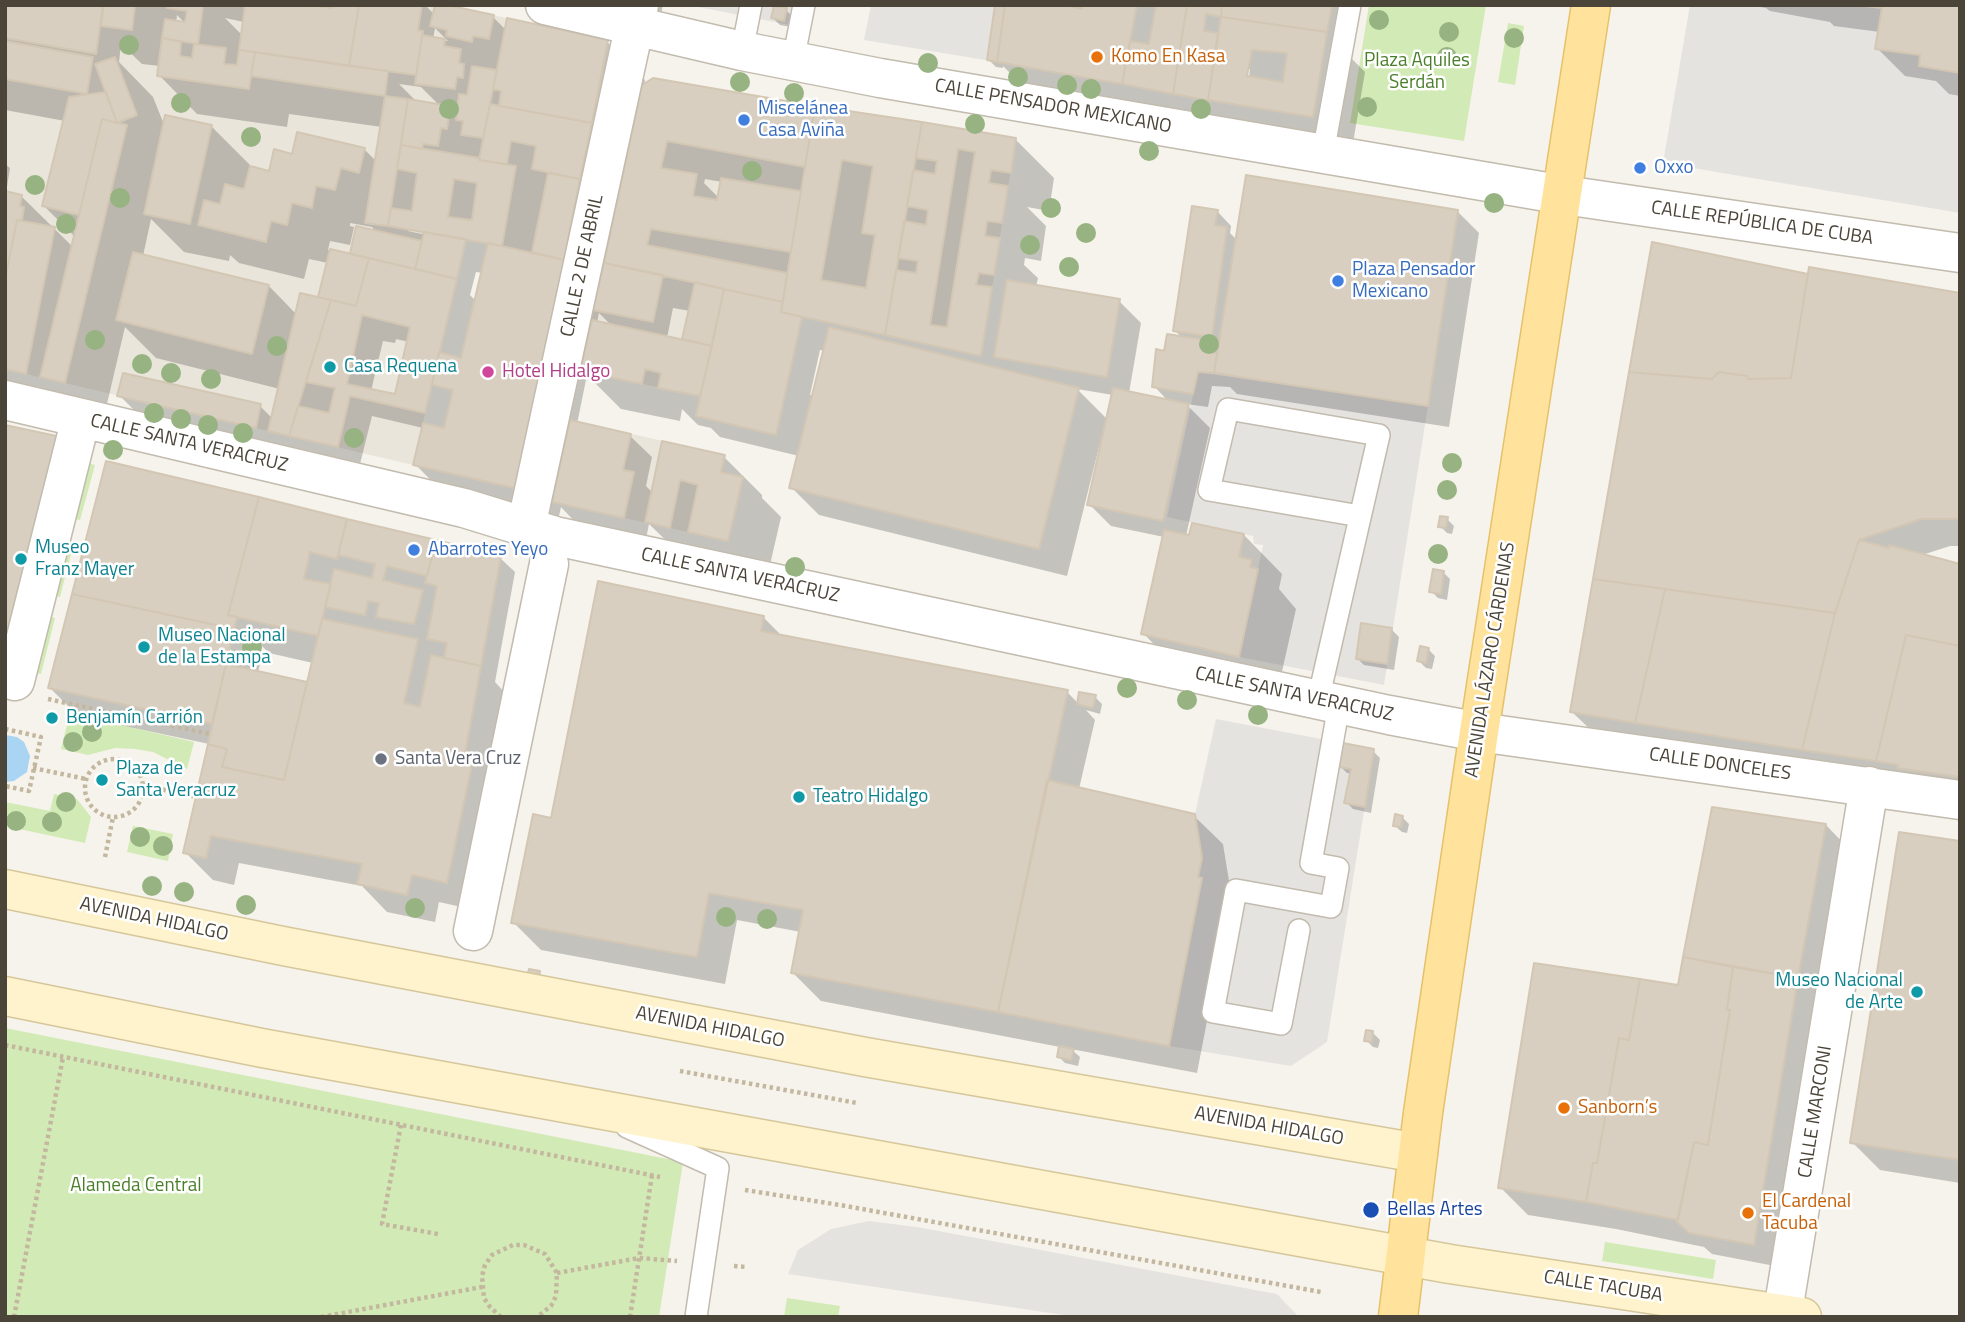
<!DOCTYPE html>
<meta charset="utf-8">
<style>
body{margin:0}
#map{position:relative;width:1965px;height:1322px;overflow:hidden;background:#f6f3ec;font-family:"Titillium Web",sans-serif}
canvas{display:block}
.frame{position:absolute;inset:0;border:7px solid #4b4439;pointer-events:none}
</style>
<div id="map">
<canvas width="1965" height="1322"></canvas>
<div class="frame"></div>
</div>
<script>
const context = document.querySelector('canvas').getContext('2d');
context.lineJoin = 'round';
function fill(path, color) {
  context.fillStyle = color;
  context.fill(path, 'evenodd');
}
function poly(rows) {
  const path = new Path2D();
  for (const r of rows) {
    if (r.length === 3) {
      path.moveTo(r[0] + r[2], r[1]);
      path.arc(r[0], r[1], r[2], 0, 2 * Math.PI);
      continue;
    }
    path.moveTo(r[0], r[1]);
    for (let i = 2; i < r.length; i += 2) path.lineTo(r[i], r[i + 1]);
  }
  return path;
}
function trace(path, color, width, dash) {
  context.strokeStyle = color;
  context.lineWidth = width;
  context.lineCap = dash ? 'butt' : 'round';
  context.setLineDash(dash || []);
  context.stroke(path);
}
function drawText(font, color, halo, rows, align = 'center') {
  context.font = font + ' "Titillium Web",sans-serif';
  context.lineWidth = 5;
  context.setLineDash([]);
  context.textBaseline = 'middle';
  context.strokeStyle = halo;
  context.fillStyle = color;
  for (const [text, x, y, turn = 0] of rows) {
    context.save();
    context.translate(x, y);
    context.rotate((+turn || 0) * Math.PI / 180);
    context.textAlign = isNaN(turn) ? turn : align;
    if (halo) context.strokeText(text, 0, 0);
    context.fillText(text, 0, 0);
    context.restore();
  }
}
const residential = poly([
 [103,5,447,5,608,40,564,260,488,243,425,232,457,279,413,465,5,369,5,38],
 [653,78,1016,138,981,356,781,312,700,396,580,371,642,85],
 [570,420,725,455,722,471,743,477,728,541,552,502]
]);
const green = poly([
 [1369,5,1486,5,1464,141,1350,123],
 [1508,23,1524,26,1515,85,1498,82],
 [80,461,95,465,80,520,66,517],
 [60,538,74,542,60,597,45,594],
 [41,614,55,618,41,674,26,670],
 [70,713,194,742,187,769,153,752,135,749,115,748,88,755,61,749],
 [54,794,77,799,91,817,85,843,5,826,5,802,50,811],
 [133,826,173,834,168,861,127,852],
 [5,1028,683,1162,659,1317,5,1317],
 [1605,1242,1716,1260,1713,1279,1602,1261],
 [787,1298,840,1306,838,1317,784,1317]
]);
const parking = poly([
 [688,5,815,5,810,29],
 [871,5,1005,5,997,62,864,40],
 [1690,5,1856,5,1882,8,1875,48,1920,55,1919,66,1960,73,1960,213,1663,163],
 [1198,372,1428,406,1384,685,1239,657,1263,545,1254,544,1253,536,1167,517],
 [1216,719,1374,749,1327,1042,1291,1066,1169,1046,1202,878,1198,877,1202,858,1195,814],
 [869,1221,917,1227,1277,1294,1299,1317,1077,1317,788,1274,798,1250,831,1229]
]);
const water = poly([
 [5,735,17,737,24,742,30,756,27,772,14,781,5,782]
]);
const shadow = poly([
 [5,5,297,5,332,10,339,5,425,5,434,14,493,17,506,30,607,42,645,80,644,86,653,80,1015,139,1054,178,1049,211,1027,207,1046,226,1041,261,1025,258,1024,265,1038,278,1036,287,1119,301,1141,323,1129,393,1169,402,1154,386,1166,353,1183,338,1175,331,1217,211,1231,226,1230,233,1237,240,1457,211,1479,233,1449,427,1237,394,1230,387,1212,386,1208,407,1186,404,1210,428,1186,536,1244,535,1282,574,1279,589,1296,609,1277,694,1181,672,1143,633,1164,537,1111,526,1089,504,1102,448,1099,447,1067,576,819,515,791,487,799,456,720,437,711,428,698,425,682,409,680,421,621,409,587,375,577,424,630,436,652,457,646,486,653,493,724,457,762,495,762,498,781,517,767,578,686,560,649,524,646,539,576,523,561,507,557,526,453,503,415,464,423,428,372,416,359,468,158,434,119,395,260,406,273,419,280,389,156,358,125,327,103,421,29,402,5,378,5,164,10,168,6,193,21,196,73,247,75,237,44,206,65,121,5,110],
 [177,15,186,24,176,23],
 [225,18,244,22,243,36],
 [435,28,448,41,433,39],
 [121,44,142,64,160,66,159,75,197,114,287,127,289,114,382,127,376,161,364,149,293,156,270,173,249,168,250,165,212,127,165,127,153,97,119,62],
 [399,84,421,87,440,106,417,102],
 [705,179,722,182,719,198,704,183],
 [151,219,184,252,229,261,230,255,239,263,304,279,309,259,328,263,320,299,297,315,269,286,143,256],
 [350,223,372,227,377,233,351,256,328,250,330,241,350,245,354,227,350,226],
 [408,228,423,230,422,234,408,231],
 [476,272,483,273,476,301,470,295],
 [673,308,690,311,683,341,667,338],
 [599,313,612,326,597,323],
 [396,339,409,342,396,397,371,391,383,341,395,343],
 [820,350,825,351,814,396,810,395],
 [1077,389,1113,395,1108,420],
 [531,5,663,5,657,33],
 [997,5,1356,5,1348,55,1365,72,1351,155,1037,100,1003,66,1003,68,996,67,989,60],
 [1247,69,1250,69,1248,85,1244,84],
 [1749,5,1960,5,1960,96,1949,94,1936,81,1905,76,1877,48,1880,32,1834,26,1830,22,1770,11,1766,8],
 [786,10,793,17,791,27,780,25,773,18],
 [1809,276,1960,294,1960,546,1950,546,1922,555,1960,565,1960,795,1594,733,1572,712],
 [107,463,500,558,515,572,495,682,508,696,475,910,439,902,435,922,387,912,362,886,239,863,234,885,213,880,185,852,209,744,78,716,50,688],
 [257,641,269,653,313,663,308,684,258,673,261,659,255,653],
 [228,649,231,649,223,685,220,684],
 [1447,519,1454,526,1452,534,1447,533,1440,526],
 [1443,572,1450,579,1447,600,1438,598,1431,591],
 [763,617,783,637,1067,692,1079,704,1095,697,1102,704,1100,714,1086,710,1095,720,1079,789,1194,816,1223,844,1230,887,1229,907,1197,1073,1071,1049,1080,1057,1078,1066,1065,1063,1058,1056,1060,1047,821,1001,793,973,801,932,737,920,725,984,541,950,513,922,552,820],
 [1392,630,1399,637,1394,670,1364,665,1357,658],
 [1428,649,1435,656,1432,669,1426,668,1419,661],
 [1373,751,1380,758,1371,813,1353,809,1346,802,1352,774,1347,773,1340,766],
 [1714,809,1826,825,1847,847,1775,1266,1712,1254,1704,1247,1616,1229,1528,1215,1500,1187,1679,987],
 [1402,817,1409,824,1407,833,1402,832,1395,826],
 [1960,843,1960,1183,1880,1170,1852,1142],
 [1373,1033,1380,1040,1378,1048,1373,1047,1366,1040]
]);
const building = poly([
 [5,5,103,5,96,54,5,38,5,5],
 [104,5,135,5,132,30,101,26,104,5],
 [168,5,203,5,198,44,162,38,165,19,185,22,187,11,167,8,168,5],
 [245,5,309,5,332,8,336,5,359,5,349,66,239,50,245,5],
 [359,5,422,5,418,30,423,31,416,75,349,66,359,5],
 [435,5,447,5,494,15,489,39,473,36,472,42,446,36,447,30,430,26,435,5],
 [995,5,1005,5,997,62,987,60,995,5],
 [1005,5,1065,5,1082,9,1082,5,1137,5,1122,84,997,62,1005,5],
 [1156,5,1187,5,1173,94,1122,84,1130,41,1149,44,1156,5],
 [1187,5,1222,5,1221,17,1206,14,1204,31,1218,33,1208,100,1173,94,1187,5],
 [1222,5,1332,5,1327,32,1221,17,1222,5],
 [1856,5,1960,5,1960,73,1919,66,1920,55,1875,49,1882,8,1856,5],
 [774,6,787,8,784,21,771,18,774,6],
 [1221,17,1327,32,1313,117,1208,100,1221,17],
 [1252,50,1287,53,1283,82,1247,76,1252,50],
 [507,18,608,40,592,123,499,106,501,91,493,89,507,18],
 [422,35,445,39,444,46,461,49,459,63,464,64,463,78,457,77,455,89,415,84,422,35],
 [162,38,181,42,180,56,192,58,194,44,226,48,224,64,237,65,239,50,255,52,249,89,157,76,162,38],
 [5,41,93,57,87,94,5,79,5,41],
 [255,52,388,71,385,96,251,76,255,52],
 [115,57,137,115,117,123,95,64,115,57],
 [472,66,497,70,483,138,461,135,463,121,456,120,459,94,467,95,472,66],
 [653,78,815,106,805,167,667,141,661,168,697,174,693,196,717,200,721,178,801,191,791,252,651,229,647,245,787,273,783,302,604,263,642,85,653,78],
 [106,92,117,123,102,119,79,215,42,206,69,97,106,92],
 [385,96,408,99,388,226,365,223,385,96],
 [408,99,444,105,442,116,449,116,447,129,441,128,438,146,423,144,422,149,401,145,408,99],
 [490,104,592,123,580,179,532,169,536,146,511,141,507,164,479,160,490,104],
 [815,106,922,122,885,335,781,312,815,106],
 [842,160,873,166,862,233,875,235,866,288,821,280,842,160],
 [165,115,212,125,190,224,144,214,165,115],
 [102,119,127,125,65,383,40,377,102,119],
 [922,122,1016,138,1011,173,991,170,989,183,1008,186,1002,223,987,221,985,236,1000,238,994,275,979,273,976,285,992,287,981,356,885,335,896,270,916,273,918,261,898,258,904,221,926,225,928,210,907,206,913,170,935,174,937,161,916,158,922,122],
 [958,149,975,152,947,327,930,325,958,149],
 [297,132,365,148,359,173,341,168,335,190,316,186,312,208,292,203,287,225,271,221,266,242,198,225,204,200,220,204,225,184,244,189,250,166,269,171,274,149,292,154,297,132],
 [401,145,480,158,479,160,516,166,502,246,388,226,391,208,412,211,417,173,397,169,401,145],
 [454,179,477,183,472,220,448,217,454,179],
 [548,173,580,179,564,260,532,252,548,173],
 [1246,175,1458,210,1428,406,1214,373,1246,175],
 [5,191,22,195,20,206,24,207,22,220,17,220,5,280,5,191],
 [1192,206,1218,210,1215,225,1227,227,1212,337,1173,331,1192,206],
 [17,220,55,227,26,374,5,369,5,280,17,220],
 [356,226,422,241,415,269,350,254,356,226],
 [424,232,466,239,457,279,415,269,424,232],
 [1652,242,1808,274,1791,378,1748,379,1747,376,1719,372,1712,379,1629,372,1652,242],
 [488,243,564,260,519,489,413,465,423,423,444,428,453,390,432,385,439,352,461,358,488,243],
 [330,249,369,258,356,306,318,297,330,249],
 [133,252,269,285,252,354,116,320,133,252],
 [369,258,457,279,425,413,350,396,338,447,289,436,298,406,329,413,335,388,306,382,331,300,356,306,369,258],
 [362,315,410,327,395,394,347,384,362,315],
 [604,263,663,275,653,322,593,310,604,263],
 [1809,267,1960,293,1960,519,1921,519,1859,540,1835,613,1593,579,1629,372,1712,379,1719,372,1747,376,1748,379,1791,378,1809,267],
 [1007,280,1120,299,1107,377,994,357,1007,280],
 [695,282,724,289,712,346,682,339,695,282],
 [724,289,783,302,781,312,802,317,776,435,696,416,724,289],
 [300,293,331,300,289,436,268,431,300,293],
 [592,320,712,346,700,396,658,388,661,373,645,369,642,384,580,371,592,320],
 [829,327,1079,388,1039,549,789,488,829,327],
 [1167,334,1206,340,1205,351,1217,353,1214,373,1198,372,1193,394,1152,387,1156,349,1164,351,1167,334],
 [123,373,261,404,256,428,117,396,123,373],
 [1113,388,1189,404,1163,521,1087,505,1113,388],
 [570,420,631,434,623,470,634,472,624,518,552,502,570,420],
 [5,425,66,438,5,679,5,425],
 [662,441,725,455,721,472,743,477,728,541,688,532,698,485,680,480,670,528,645,522,662,441],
 [106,461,259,497,228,615,237,617,234,629,72,594,106,461],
 [259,497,347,519,337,559,310,552,304,579,331,584,318,636,228,615,259,497],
 [1440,516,1448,517,1446,528,1438,527,1440,516],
 [347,519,436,540,427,576,387,566,383,580,423,590,414,624,376,617,379,603,368,601,365,615,325,607,334,569,372,578,375,564,338,555,347,519],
 [1192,523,1244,534,1239,557,1252,560,1250,567,1258,569,1239,657,1141,634,1164,530,1189,535,1192,523],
 [436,540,501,556,481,666,444,658,447,643,427,639,437,586,425,583,436,540],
 [1859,540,1889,548,1889,545,1960,564,1960,646,1906,635,1876,761,1802,750,1835,613,1859,540],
 [1433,569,1444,571,1441,594,1429,592,1433,569],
 [1593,579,1665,589,1635,723,1570,712,1593,579],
 [598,581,764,616,761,631,1068,690,998,1012,791,973,803,910,709,893,697,957,511,923,533,814,551,818,598,581],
 [1665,589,1835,613,1802,750,1635,723,1665,589],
 [72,594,234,629,212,724,48,688,72,594],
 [322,619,418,639,404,703,420,707,431,655,481,666,465,754,474,755,447,883,412,875,407,895,357,884,362,864,211,836,206,858,183,853,208,744,227,749,222,767,284,780,322,619],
 [1361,623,1392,628,1387,664,1356,659,1361,623],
 [1906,635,1960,646,1960,777,1897,768,1898,765,1876,761,1906,635],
 [1420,646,1429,648,1426,663,1417,661,1420,646],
 [226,664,307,682,284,780,222,767,227,749,208,744,226,664],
 [1079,692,1096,695,1093,708,1077,704,1079,692],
 [1343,743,1374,749,1365,807,1344,803,1351,769,1338,767,1343,743],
 [1047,780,1195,814,1202,858,1198,877,1202,878,1169,1046,998,1012,1047,780],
 [1712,807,1826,824,1798,978,1683,957,1712,807],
 [1395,814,1403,816,1401,827,1393,826,1395,814],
 [1899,832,1960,841,1960,1160,1850,1143,1899,832],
 [1683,957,1733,967,1727,1010,1730,1010,1708,1145,1694,1142,1678,1220,1586,1202,1593,1163,1597,1163,1619,1038,1629,1040,1640,979,1678,985,1683,957],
 [1534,963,1640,979,1629,1040,1619,1038,1597,1163,1593,1163,1586,1202,1498,1188,1534,963],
 [1733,967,1798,978,1754,1245,1689,1233,1677,1222,1694,1142,1708,1145,1730,1010,1727,1010,1733,967],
 [529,969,540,971,539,979,527,977,529,969],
 [1366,1030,1373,1031,1372,1042,1364,1041,1366,1030],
 [1059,1046,1074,1049,1071,1060,1057,1057,1059,1046]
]);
const path = poly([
 [48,699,210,734],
 [5,729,41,737,29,791,5,786],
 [114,788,29],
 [33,768,86,779],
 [142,785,196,797],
 [105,857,113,817],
 [5,1045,660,1177],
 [680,1071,857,1103],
 [401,1125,382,1224,438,1234],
 [745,1190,840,1205,1321,1292],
 [734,1266,746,1267],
 [557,1273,639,1258,677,1261],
 [14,1317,63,1057],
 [321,1317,482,1287],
 [501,1317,490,1307,484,1298,482,1276,485,1265,492,1255,513,1245,524,1245,545,1254,557,1273,556,1296,551,1306,537,1317],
 [630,1317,652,1175]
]);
const lane = poly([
 [742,51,751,5],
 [793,61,804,5],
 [1323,153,1350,5],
 [1318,700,1379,435,1228,409,1209,490,1360,516],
 [1299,930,1281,1024,1213,1012,1236,890,1331,907,1338,868,1311,863,1339,705],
 [627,1127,718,1168,696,1317]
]);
const street = poly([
 [545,5,742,51,880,78,1564,195,1960,253],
 [5,400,464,508,555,536,1389,715,1479,732,1960,800],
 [526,527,639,5],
 [15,681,81,418],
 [473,931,549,564],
 [1782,1317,1869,786]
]);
const secondary = poly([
 [5,889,283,946,865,1057,1418,1153],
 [5,996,262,1048,1328,1242,1450,1264,1802,1317]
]);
const primary = poly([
 [1398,1317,1423,1113,1479,732,1591,5]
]);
const trees = [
 [1379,20],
 [1449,32],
 [1514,38],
 [129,45],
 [1447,57],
 [928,63],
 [1018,77],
 [740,82],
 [1067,85],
 [1091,89],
 [794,93],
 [181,103],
 [1367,107],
 [449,109],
 [1201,109],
 [975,124],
 [251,137],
 [1149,151],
 [752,171],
 [35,185],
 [120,198],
 [1494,203],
 [1051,208],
 [66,224],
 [1086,233],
 [1030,245],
 [1069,267],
 [95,340],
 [1209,344],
 [277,346],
 [142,364],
 [171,373],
 [211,379],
 [154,413],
 [181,419],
 [208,425],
 [243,433],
 [354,438],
 [113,450],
 [1452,463],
 [1447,490],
 [1438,554],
 [795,567],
 [252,647],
 [1127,688],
 [1187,700],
 [1258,715],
 [92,732],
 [73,742],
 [66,802],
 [16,821],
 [52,822],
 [140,837],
 [163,846],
 [152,886],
 [184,892],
 [246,905],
 [415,908],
 [726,917],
 [767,919]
];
const markers = [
 [1097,57,7,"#e8710a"],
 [744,120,7,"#3f7fe0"],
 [1640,168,7,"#3f7fe0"],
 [1338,281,7,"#3f7fe0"],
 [330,367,7,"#0f9aa8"],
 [488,372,7,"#d1479c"],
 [414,550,7,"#3f7fe0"],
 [21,559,7,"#0f9aa8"],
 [144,647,7,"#0f9aa8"],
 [52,718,7,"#0f9aa8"],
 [381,759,7,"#6b7280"],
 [102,780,7,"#0f9aa8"],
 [799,797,7,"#0f9aa8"],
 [1917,992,7,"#0f9aa8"],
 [1564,1108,7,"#e8710a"],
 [1371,1210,9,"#1a4fb4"],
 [1748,1213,7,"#e8710a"]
];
const foodNames = [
 ["Komo En Kasa",1111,57],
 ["Sanborn’s",1578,1108],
 ["El Cardenal",1762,1202],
 ["Tacuba",1762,1224]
];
const parkNames = [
 ["Plaza Aquiles",1417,61],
 ["Serdán",1417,83],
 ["Alameda Central",136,1186]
];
const streetNames = [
 ["CALLE PENSADOR MEXICANO",1053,107,10],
 ["CALLE REPÚBLICA DE CUBA",1762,224,8],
 ["CALLE 2 DE ABRIL",583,266,-78],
 ["CALLE SANTA VERACRUZ",189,444,13],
 ["CALLE SANTA VERACRUZ",740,576,12],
 ["AVENIDA LÁZARO CÁRDENAS",1491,660,-81],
 ["CALLE SANTA VERACRUZ",1294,695,12],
 ["CALLE DONCELES",1720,765,8],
 ["AVENIDA HIDALGO",154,920,12],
 ["AVENIDA HIDALGO",710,1028,11],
 ["CALLE MARCONI",1816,1112,-81],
 ["AVENIDA HIDALGO",1269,1127,10],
 ["CALLE TACUBA",1603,1287,9]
];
const shopNames = [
 ["Miscelánea",758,109],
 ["Casa Aviña",758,131],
 ["Oxxo",1654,168],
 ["Plaza Pensador",1352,270],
 ["Mexicano",1352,292],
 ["Abarrotes Yeyo",428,550]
];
const cultureNames = [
 ["Casa Requena",344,367],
 ["Museo",35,548],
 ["Franz Mayer",35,570],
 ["Museo Nacional",158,636],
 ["de la Estampa",158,658],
 ["Benjamín Carrión",66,718],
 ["Plaza de",116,769],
 ["Santa Veracruz",116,791],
 ["Teatro Hidalgo",813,797],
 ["Museo Nacional",1903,981,"right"],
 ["de Arte",1903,1003,"right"]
];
const hotelNames = [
 ["Hotel Hidalgo",502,372]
];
const worshipNames = [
 ["Santa Vera Cruz",395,759]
];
const transitNames = [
 ["Bellas Artes",1387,1210]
];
fill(residential, '#eae5da');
fill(green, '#d2eab5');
fill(parking, '#e5e3e0');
fill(water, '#a9d4f2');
fill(shadow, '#0003');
fill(building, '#d8cfc1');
trace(building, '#d3c7b4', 2);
trace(lane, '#c2bbae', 24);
trace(street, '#c2bbae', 41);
trace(secondary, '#d6c79b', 41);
trace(primary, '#e6c16a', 41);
trace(path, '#c4b79f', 4.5, [3.5, 3.5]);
trace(lane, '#fff', 21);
trace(street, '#fff', 38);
trace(secondary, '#fff3cd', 38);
trace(primary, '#ffe39c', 38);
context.fillStyle = '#97b381';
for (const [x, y] of trees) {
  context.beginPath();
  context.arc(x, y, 10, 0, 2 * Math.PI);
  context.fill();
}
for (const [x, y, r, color] of markers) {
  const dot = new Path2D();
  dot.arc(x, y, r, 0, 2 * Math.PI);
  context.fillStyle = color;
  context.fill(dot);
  trace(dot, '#fff', 2.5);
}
drawText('19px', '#c56008', '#fff', foodNames, 'left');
drawText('19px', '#4a7f2a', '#fff', parkNames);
drawText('19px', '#4b4439', '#fff', streetNames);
drawText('19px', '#366cbe', '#fff', shopNames, 'left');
drawText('19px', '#0d838f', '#fff', cultureNames, 'left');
drawText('19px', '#b23c85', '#fff', hotelNames, 'left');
drawText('19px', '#5b616d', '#fff', worshipNames, 'left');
drawText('19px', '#164399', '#fff', transitNames, 'left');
</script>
